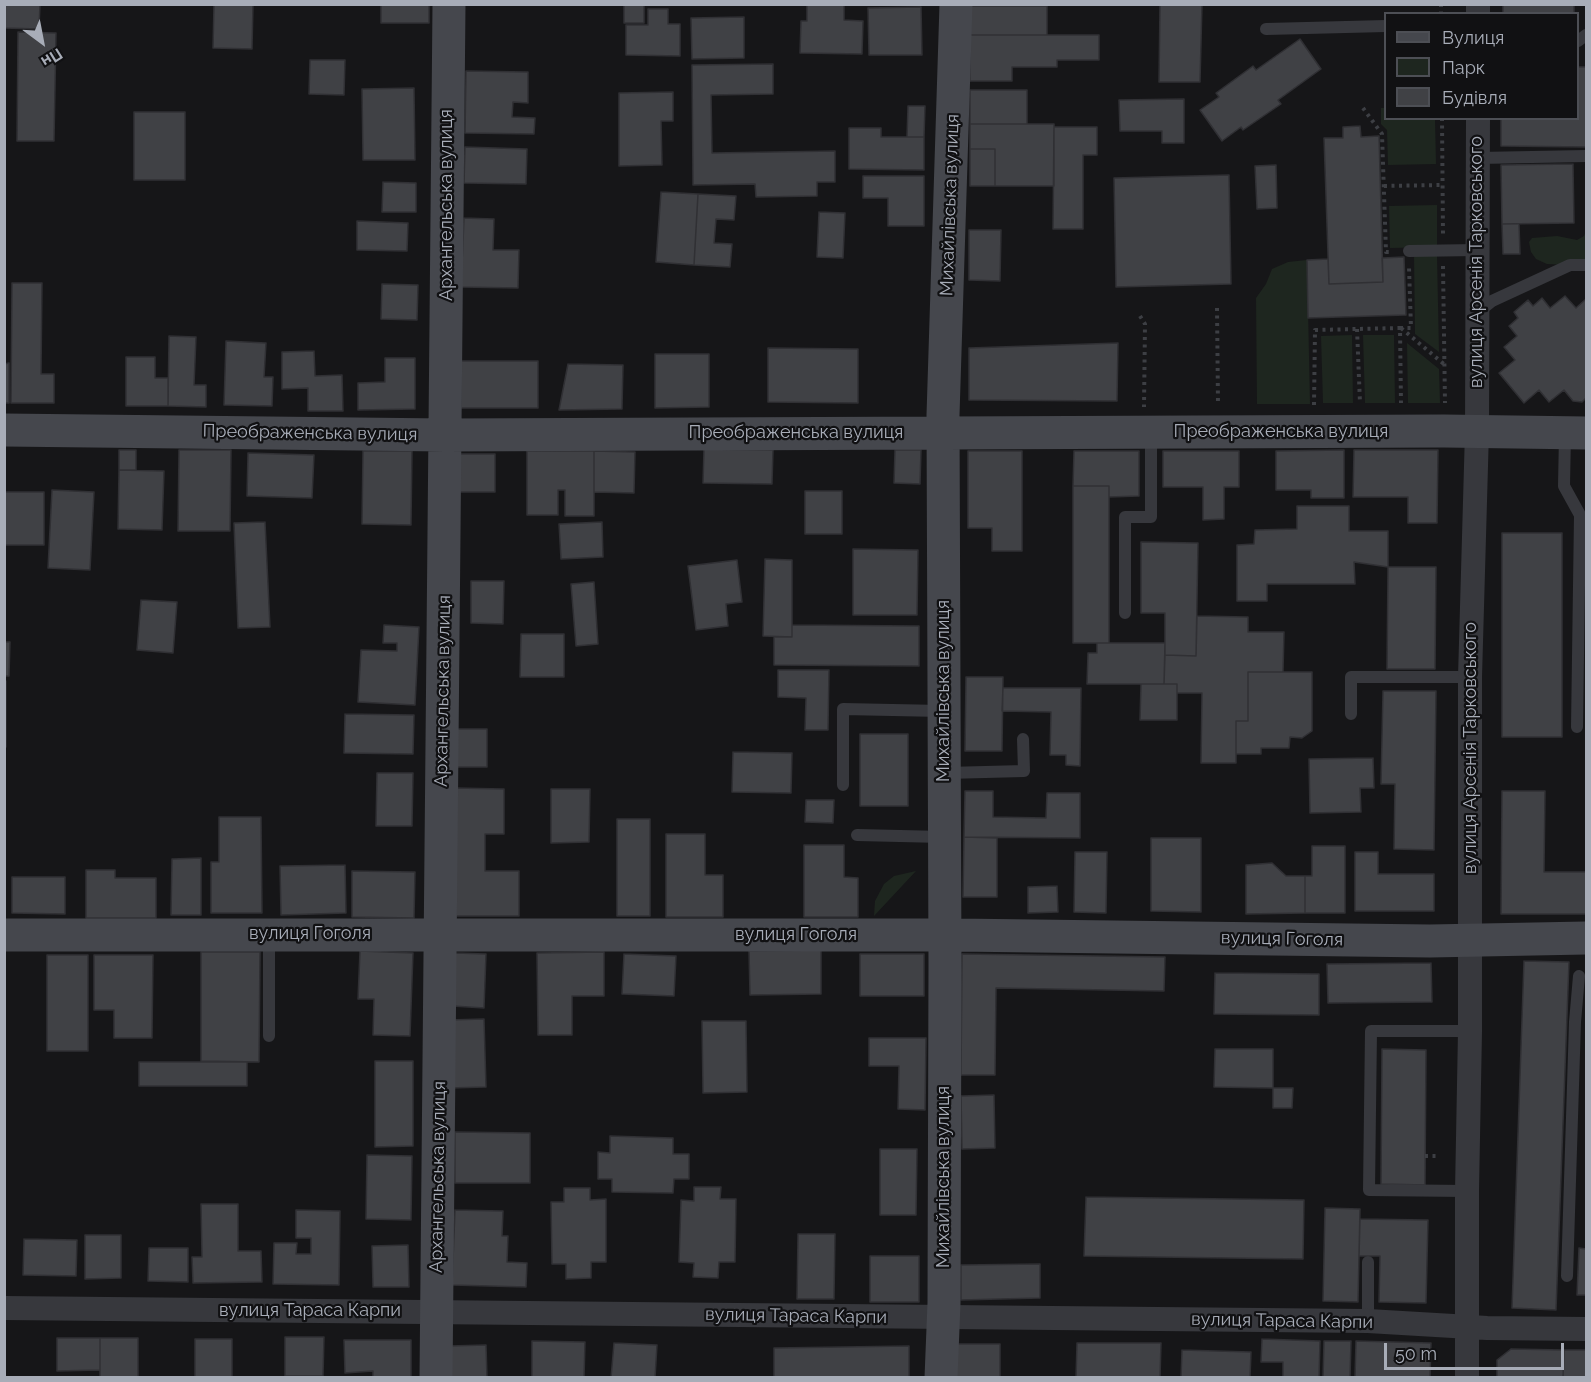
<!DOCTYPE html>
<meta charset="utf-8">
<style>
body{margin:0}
#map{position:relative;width:1591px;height:1382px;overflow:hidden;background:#161618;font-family:Raleway,sans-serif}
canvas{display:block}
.frame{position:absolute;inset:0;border:6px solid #a8adb8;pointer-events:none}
.legend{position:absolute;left:1384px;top:12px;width:195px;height:108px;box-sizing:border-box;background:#111113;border:2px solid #4d4f55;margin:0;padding:8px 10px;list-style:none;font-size:18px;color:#a8adb8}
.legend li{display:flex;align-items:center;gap:12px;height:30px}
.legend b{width:30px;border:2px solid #4d4f55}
.north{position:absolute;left:12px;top:12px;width:60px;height:60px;-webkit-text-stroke:4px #111113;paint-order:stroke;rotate:148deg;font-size:16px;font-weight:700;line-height:24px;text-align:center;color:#a8adb8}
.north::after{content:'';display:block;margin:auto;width:21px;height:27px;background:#a8adb8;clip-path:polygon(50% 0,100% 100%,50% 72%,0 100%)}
.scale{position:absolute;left:1384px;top:1343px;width:180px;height:27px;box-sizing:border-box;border:3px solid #a8adb8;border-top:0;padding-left:8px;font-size:18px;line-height:21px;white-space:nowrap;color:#a8adb8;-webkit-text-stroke:4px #111113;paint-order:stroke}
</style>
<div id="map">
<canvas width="1591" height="1382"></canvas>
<div class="frame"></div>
<ul class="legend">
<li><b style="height:8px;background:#45474d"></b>Вулиця</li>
<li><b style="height:16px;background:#1e261f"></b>Парк</li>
<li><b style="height:16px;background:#404145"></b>Будівля</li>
</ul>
<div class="north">Пн</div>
<div class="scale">50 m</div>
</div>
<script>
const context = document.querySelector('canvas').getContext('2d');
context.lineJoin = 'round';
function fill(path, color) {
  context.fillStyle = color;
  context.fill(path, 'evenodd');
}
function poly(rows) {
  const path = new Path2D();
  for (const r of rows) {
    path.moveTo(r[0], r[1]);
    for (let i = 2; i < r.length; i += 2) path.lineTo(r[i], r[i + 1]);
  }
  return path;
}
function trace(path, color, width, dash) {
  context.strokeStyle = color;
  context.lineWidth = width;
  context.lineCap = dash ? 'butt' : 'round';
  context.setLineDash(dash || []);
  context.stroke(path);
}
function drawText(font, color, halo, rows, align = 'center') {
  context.font = font + ' Raleway,sans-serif';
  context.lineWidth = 4.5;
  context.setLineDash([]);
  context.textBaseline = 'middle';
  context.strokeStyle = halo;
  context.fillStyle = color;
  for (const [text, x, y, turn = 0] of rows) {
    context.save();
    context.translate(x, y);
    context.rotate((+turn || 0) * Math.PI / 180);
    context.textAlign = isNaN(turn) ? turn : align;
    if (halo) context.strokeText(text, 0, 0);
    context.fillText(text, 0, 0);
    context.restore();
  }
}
const green = poly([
 [1381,108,1385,108,1386,118,1435,119,1436,164,1388,165,1387,130,1381,124],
 [1437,205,1437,247,1390,248,1389,206],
 [1586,231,1586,266,1547,264,1536,259,1531,252,1529,242,1532,238,1557,236,1577,240,1584,236],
 [1414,255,1437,255,1439,352,1415,334],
 [1307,260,1310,404,1257,404,1256,298,1266,284,1272,269,1288,262],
 [1352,335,1353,403,1323,403,1321,336],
 [1363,335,1394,335,1395,403,1365,403],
 [1407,343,1439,369,1440,403,1408,403],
 [916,871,874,916,875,901,884,884,894,876]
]);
const building = poly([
 [5,4,40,4,39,29,4,28,5,4],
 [214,4,253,4,252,49,213,48,214,4],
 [381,4,429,4,429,23,381,23,381,4],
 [624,4,644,4,644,23,624,23,624,4],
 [807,4,844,4,844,20,863,21,862,54,800,53,801,21,807,21,807,4],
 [1160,4,1202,4,1200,82,1159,82,1160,4],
 [1503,4,1574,4,1574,14,1503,14,1503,4],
 [971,6,1047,6,1047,35,970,35,971,6],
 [921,7,922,55,869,55,868,8,921,7],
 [648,9,668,9,668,24,680,24,680,56,626,55,626,25,648,25,648,9],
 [744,17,744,58,692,59,691,18,744,17],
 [18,32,56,33,54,141,17,141,18,32],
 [970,35,1099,35,1099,60,1057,60,1057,67,1012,67,1012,81,970,81,970,35],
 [1300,39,1321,69,1278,100,1281,104,1243,130,1241,127,1222,141,1200,110,1219,97,1216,93,1253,66,1256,70,1300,39],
 [310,60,345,60,344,95,309,94,310,60],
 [773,64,773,94,711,95,712,153,835,151,835,182,817,182,817,196,756,197,755,184,693,185,692,65,773,64],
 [1578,67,1586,67,1586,147,1501,146,1501,118,1578,118,1578,67],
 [466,71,528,72,528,103,513,102,512,117,535,118,534,134,465,133,466,71],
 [414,88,415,160,363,160,362,89,414,88],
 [970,90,1027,90,1027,124,970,124,970,90],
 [673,92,673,121,661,121,662,165,619,166,619,93,673,92],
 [1184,99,1184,143,1162,143,1162,131,1120,131,1119,100,1184,99],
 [908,106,925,106,924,137,907,137,908,106],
 [134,112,185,112,185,180,134,180,134,112],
 [970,124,1054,124,1054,186,995,186,995,149,970,149,970,124],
 [1360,126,1361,137,1379,136,1383,282,1329,284,1324,138,1343,138,1343,127,1360,126],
 [1054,127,1097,127,1097,155,1083,155,1083,229,1053,229,1054,127],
 [849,128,881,128,881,137,924,137,924,170,849,169,849,128],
 [465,147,527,149,526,184,464,183,465,147],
 [970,149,995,149,995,186,970,186,970,149],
 [1573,164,1574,223,1502,224,1501,165,1573,164],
 [1276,165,1277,208,1257,209,1255,166,1276,165],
 [1229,175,1231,284,1116,287,1114,178,1229,175],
 [863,176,924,176,924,226,888,226,888,198,863,198,863,176],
 [383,182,416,183,416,212,382,212,383,182],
 [661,192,698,194,694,265,656,262,661,192],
 [698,194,736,196,734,220,716,219,714,243,732,244,730,267,694,265,698,194],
 [819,212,845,213,843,258,817,257,819,212],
 [464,218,494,219,493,250,519,250,518,288,461,287,464,218],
 [357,221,408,223,407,251,357,250,357,221],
 [1502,224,1519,224,1520,254,1503,254,1502,224],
 [969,230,1001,230,1000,281,969,280,969,230],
 [1404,257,1406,315,1308,318,1307,260,1328,259,1329,284,1383,282,1382,258,1404,257],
 [12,283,42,283,41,374,54,374,54,403,11,403,12,283],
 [382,284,418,285,417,320,381,319,382,284],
 [1565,296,1576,308,1586,299,1586,398,1582,402,1573,401,1564,390,1549,402,1539,390,1524,403,1499,373,1515,360,1504,347,1517,336,1509,326,1518,318,1514,312,1528,300,1533,306,1542,298,1550,308,1565,296],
 [169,336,196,337,194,385,206,385,206,407,168,406,169,336],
 [226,341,266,343,264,377,273,377,272,406,224,405,226,341],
 [1118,343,1117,401,969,400,969,348,1118,343],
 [768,348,858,349,858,403,768,402,768,348],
 [314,351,315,376,342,375,343,411,308,411,308,388,282,389,282,352,314,351],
 [655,354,709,354,709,407,655,408,655,354],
 [126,357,155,357,155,378,168,378,168,406,126,406,126,357],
 [385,358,415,358,415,409,358,410,358,383,385,382,385,358],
 [461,361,538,361,538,408,461,408,461,361],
 [9,363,9,403,4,403,4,364,9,363],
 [568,364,623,365,622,409,559,410,568,364],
 [704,449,773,450,772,484,703,483,704,449],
 [119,450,136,450,136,470,119,470,119,450],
 [179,450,231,450,230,531,178,531,179,450],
 [895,450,921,450,920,484,894,483,895,450],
 [1344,450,1344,498,1311,498,1311,490,1276,490,1276,451,1344,450],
 [1354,450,1438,450,1437,523,1408,523,1408,497,1353,497,1354,450],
 [363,451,412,451,411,525,362,524,363,451],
 [527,451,594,451,594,516,565,516,565,490,558,490,558,515,527,515,527,451],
 [594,451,635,452,634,493,594,492,594,451],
 [968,451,1022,451,1022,551,992,551,992,528,968,528,968,451],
 [1074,451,1139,451,1139,496,1109,497,1109,486,1073,486,1074,451],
 [1163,451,1239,451,1239,487,1224,487,1224,519,1203,520,1203,487,1163,487,1163,451],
 [248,453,314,455,312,498,247,496,248,453],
 [456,454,495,454,495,492,456,492,456,454],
 [119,470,164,471,162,530,118,529,119,470],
 [1073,486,1109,486,1109,643,1073,643,1073,486],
 [52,490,94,492,90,570,48,568,52,490],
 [805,491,842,491,842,534,805,534,805,491],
 [4,492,44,492,44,545,4,545,4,492],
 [1297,506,1349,506,1349,531,1388,531,1388,567,1354,562,1355,584,1267,584,1267,601,1237,601,1237,545,1254,544,1255,530,1297,529,1297,506],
 [265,522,270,627,238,628,234,523,265,522],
 [602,522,603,557,561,559,559,524,602,522],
 [1502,533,1562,533,1562,737,1502,737,1502,533],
 [1141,542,1198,543,1196,656,1165,655,1165,613,1141,613,1141,542],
 [853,549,918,550,917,615,853,615,853,549],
 [765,559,792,560,792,637,763,636,765,559],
 [737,560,742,602,726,604,728,626,696,630,688,566,737,560],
 [1388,567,1436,567,1435,669,1387,669,1388,567],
 [471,581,504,581,503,624,471,623,471,581],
 [594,582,598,644,576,646,571,584,594,582],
 [141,600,177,602,173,653,137,650,141,600],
 [1197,616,1248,617,1248,632,1284,632,1283,672,1248,672,1248,721,1236,721,1236,763,1201,763,1202,693,1177,693,1177,684,1164,684,1165,655,1196,656,1197,616],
 [384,625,419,627,415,705,358,702,361,650,397,651,397,643,383,643,384,625],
 [792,625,919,626,919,666,774,665,774,637,792,637,792,625],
 [521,634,564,634,564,677,520,677,521,634],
 [4,642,10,642,9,676,4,676,4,642],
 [1097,643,1165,643,1164,684,1087,684,1088,653,1097,653,1097,643],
 [778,670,829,670,828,730,805,730,806,698,778,697,778,670],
 [1248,672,1312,672,1312,731,1302,738,1290,737,1289,748,1261,748,1261,754,1236,754,1236,721,1248,721,1248,672],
 [966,677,1003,677,1002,751,965,751,966,677],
 [4,681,6,681,6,747,4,747,4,681],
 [1141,684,1177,684,1177,720,1140,720,1141,684],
 [1003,688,1081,688,1080,766,1066,765,1066,755,1050,755,1051,712,1002,711,1003,688],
 [1383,691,1436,691,1434,850,1394,849,1395,784,1381,784,1383,691],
 [345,714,414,715,413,754,344,753,345,714],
 [455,729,487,729,487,767,455,767,455,729],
 [860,734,908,734,908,806,860,806,860,734],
 [733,752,792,753,791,793,732,792,733,752],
 [1373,758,1374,788,1360,788,1361,812,1310,813,1309,759,1373,758],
 [377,773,413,773,412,826,376,826,377,773],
 [456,788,504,789,504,834,485,834,485,871,519,871,519,916,456,916,456,788],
 [551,789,590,789,589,842,551,843,551,789],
 [965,791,993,791,993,817,1046,818,1047,793,1080,793,1080,838,964,837,965,791],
 [1502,791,1545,791,1544,872,1586,872,1586,914,1501,914,1502,791],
 [806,800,834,800,833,823,805,822,806,800],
 [219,817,261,817,262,913,211,913,211,862,219,862,219,817],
 [617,819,650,819,650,916,617,916,617,819],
 [666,834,705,834,705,875,723,875,723,917,666,917,666,834],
 [964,837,997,838,997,897,963,897,964,837],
 [1151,838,1201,838,1201,912,1151,911,1151,838],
 [804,845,844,845,844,877,858,878,858,917,804,917,804,845],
 [1312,846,1345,846,1345,913,1305,913,1305,876,1312,876,1312,846],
 [1075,852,1107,852,1106,913,1074,912,1075,852],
 [1355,852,1378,852,1378,874,1434,874,1434,911,1355,911,1355,852],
 [201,858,201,915,171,915,172,859,201,858],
 [1272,863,1286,876,1305,876,1305,913,1246,914,1246,865,1272,863],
 [345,865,346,913,281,915,280,866,345,865],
 [86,870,115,870,115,878,156,878,156,918,86,918,86,870],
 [352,871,415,872,414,918,352,917,352,871],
 [12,877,65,877,65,914,12,913,12,877],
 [1057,886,1058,912,1028,913,1028,887,1057,886],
 [821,950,821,994,750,995,749,951,821,950],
 [360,951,413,953,410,1036,373,1035,374,999,358,999,360,951],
 [201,952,260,952,259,1062,201,1061,201,952],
 [604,952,604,996,572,996,572,1035,538,1035,537,953,604,952],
 [455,953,486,954,484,1008,452,1006,455,953],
 [624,954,676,956,674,996,622,994,624,954],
 [860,954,924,954,924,996,860,996,860,954],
 [962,954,1165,957,1164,991,996,988,995,1075,961,1075,962,954],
 [47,955,88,955,88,1051,47,1051,47,955],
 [94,955,153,955,152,1038,114,1038,114,1010,94,1010,94,955],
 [1524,961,1569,962,1556,1310,1512,1308,1524,961],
 [1431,963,1432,1002,1328,1003,1327,964,1431,963],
 [1215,973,1319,974,1319,1015,1214,1014,1215,973],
 [484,1019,486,1087,449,1088,448,1020,484,1019],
 [702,1021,746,1021,747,1092,703,1093,702,1021],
 [869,1038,926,1038,925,1110,898,1109,899,1066,869,1066,869,1038],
 [1215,1049,1273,1049,1273,1088,1214,1087,1215,1049],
 [1382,1049,1426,1050,1425,1185,1381,1184,1382,1049],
 [375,1061,413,1061,413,1146,375,1147,375,1061],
 [139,1062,247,1062,247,1086,139,1086,139,1062],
 [1273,1088,1293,1088,1292,1108,1273,1108,1273,1088],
 [994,1095,995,1148,962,1149,961,1096,994,1095],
 [455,1132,530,1133,530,1183,455,1183,455,1132],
 [610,1136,673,1138,673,1154,689,1154,689,1179,674,1179,673,1193,612,1192,612,1179,598,1179,598,1152,610,1153,610,1136],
 [880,1149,917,1149,916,1215,880,1215,880,1149],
 [367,1155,412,1156,411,1220,366,1219,367,1155],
 [694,1187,721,1187,720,1199,736,1199,735,1262,719,1262,718,1278,693,1277,694,1263,679,1262,681,1200,694,1201,694,1187],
 [564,1188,590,1188,590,1200,606,1199,606,1262,591,1262,591,1278,566,1279,566,1264,552,1264,551,1202,564,1202,564,1188],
 [1086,1197,1304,1200,1303,1259,1084,1256,1086,1197],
 [201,1204,238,1204,238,1251,261,1251,262,1282,193,1283,192,1257,202,1257,201,1204],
 [1325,1208,1360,1209,1358,1302,1323,1301,1325,1208],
 [296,1210,340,1211,339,1285,273,1284,274,1243,297,1243,296,1254,311,1254,311,1238,296,1238,296,1210],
 [455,1210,503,1211,502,1236,508,1236,507,1262,527,1263,526,1287,452,1285,455,1210],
 [1360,1219,1428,1220,1426,1303,1379,1302,1380,1256,1359,1256,1360,1219],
 [798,1234,835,1234,834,1299,797,1299,798,1234],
 [85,1235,121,1235,121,1278,85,1279,85,1235],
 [24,1239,77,1240,76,1276,23,1275,24,1239],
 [408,1245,409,1287,373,1287,372,1246,408,1245],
 [149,1248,188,1248,188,1282,148,1281,149,1248],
 [1579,1248,1586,1249,1586,1295,1577,1295,1579,1248],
 [870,1256,919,1256,919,1302,870,1302,870,1256],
 [1040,1264,1040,1298,961,1300,961,1265,1040,1264],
 [285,1337,324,1337,323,1376,285,1376,285,1337],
 [57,1338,100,1338,100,1370,57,1371,57,1338],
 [100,1338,138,1338,138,1378,100,1378,100,1338],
 [195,1339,232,1339,232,1378,195,1378,195,1339],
 [1262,1339,1320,1341,1319,1378,1283,1378,1283,1362,1261,1362,1262,1339],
 [344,1340,411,1340,411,1378,373,1378,373,1371,345,1373,344,1340],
 [532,1341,585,1342,584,1378,532,1378,532,1341],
 [1324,1341,1351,1341,1350,1378,1323,1378,1324,1341],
 [1356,1341,1431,1343,1430,1378,1355,1377,1356,1341],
 [614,1343,657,1345,655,1378,611,1378,614,1343],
 [1077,1343,1161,1343,1160,1378,1076,1378,1077,1343],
 [955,1344,1000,1344,1000,1378,955,1378,955,1344],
 [486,1345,487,1378,449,1378,449,1346,486,1345],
 [909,1346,909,1378,774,1378,774,1348,909,1346],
 [1511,1349,1564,1350,1563,1378,1497,1378,1497,1360,1511,1349],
 [1182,1350,1251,1352,1250,1378,1181,1378,1182,1350],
 [1564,1350,1586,1350,1586,1378,1563,1378,1564,1350]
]);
const path = poly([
 [1441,4,1441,14],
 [1363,108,1382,134,1386,252,1393,252],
 [1442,118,1443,235],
 [1384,186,1443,185],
 [1443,266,1445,403],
 [1217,308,1218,404],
 [1140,316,1145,324,1144,407],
 [1400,328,1411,328,1409,267],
 [1401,328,1445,365],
 [1357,329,1360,403],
 [1314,405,1315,330,1400,328,1401,403],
 [1425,1156,1437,1156]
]);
const lane = poly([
 [1266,29,1386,26],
 [1578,41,1586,35],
 [1478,158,1586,156],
 [1409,251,1477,250],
 [1477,313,1492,301,1570,265,1586,265],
 [1565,434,1564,486,1580,515,1577,727],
 [1125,613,1125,517,1151,517,1151,434],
 [1351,714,1351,677,1470,677],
 [946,773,1024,771,1023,739],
 [843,785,843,709,942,711],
 [857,835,943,837],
 [269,935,269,1036],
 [1467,1191,1369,1190,1371,1031,1470,1031],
 [1567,1276,1575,1022,1579,976],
 [1368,1321,1368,1262]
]);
const street = poly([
 [1478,14,1478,4],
 [4,1308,1368,1321,1487,1328,1586,1329],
 [1467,1378,1467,1191,1470,1031,1470,677,1477,431,1478,118]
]);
const secondary = poly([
 [4,430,445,435,1444,431,1586,433],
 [4,935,956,935,1430,941,1586,938],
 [436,1378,449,4],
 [941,1378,944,1303,945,964,943,415,956,4]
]);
const streetNames = [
 ["Архангельська вулиця",447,205,-90],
 ["Михайлівська вулиця",950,205,-88],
 ["вулиця Арсенія Тарковського",1477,262,-90],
 ["Преображенська вулиця",1281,432],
 ["Преображенська вулиця",310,433,1],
 ["Преображенська вулиця",796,433],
 ["Архангельська вулиця",443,691,-89],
 ["Михайлівська вулиця",944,691,-90],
 ["вулиця Арсенія Тарковського",1471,748,-90],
 ["вулиця Гоголя",310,934],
 ["вулиця Гоголя",796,935],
 ["вулиця Гоголя",1282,939,1],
 ["Архангельська вулиця",438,1177,-89],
 ["Михайлівська вулиця",944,1177,-90],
 ["вулиця Тараса Карпи",310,1311],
 ["вулиця Тараса Карпи",796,1316,1],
 ["вулиця Тараса Карпи",1282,1321,1]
];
fill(green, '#1e261f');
fill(building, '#404145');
trace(building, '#303034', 1.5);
trace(path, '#3d3f44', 4, [3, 4.5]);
trace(lane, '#37383d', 12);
trace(street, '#37383d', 24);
trace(secondary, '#45474d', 33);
drawText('18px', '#a8adb8', '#111113', streetNames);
</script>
